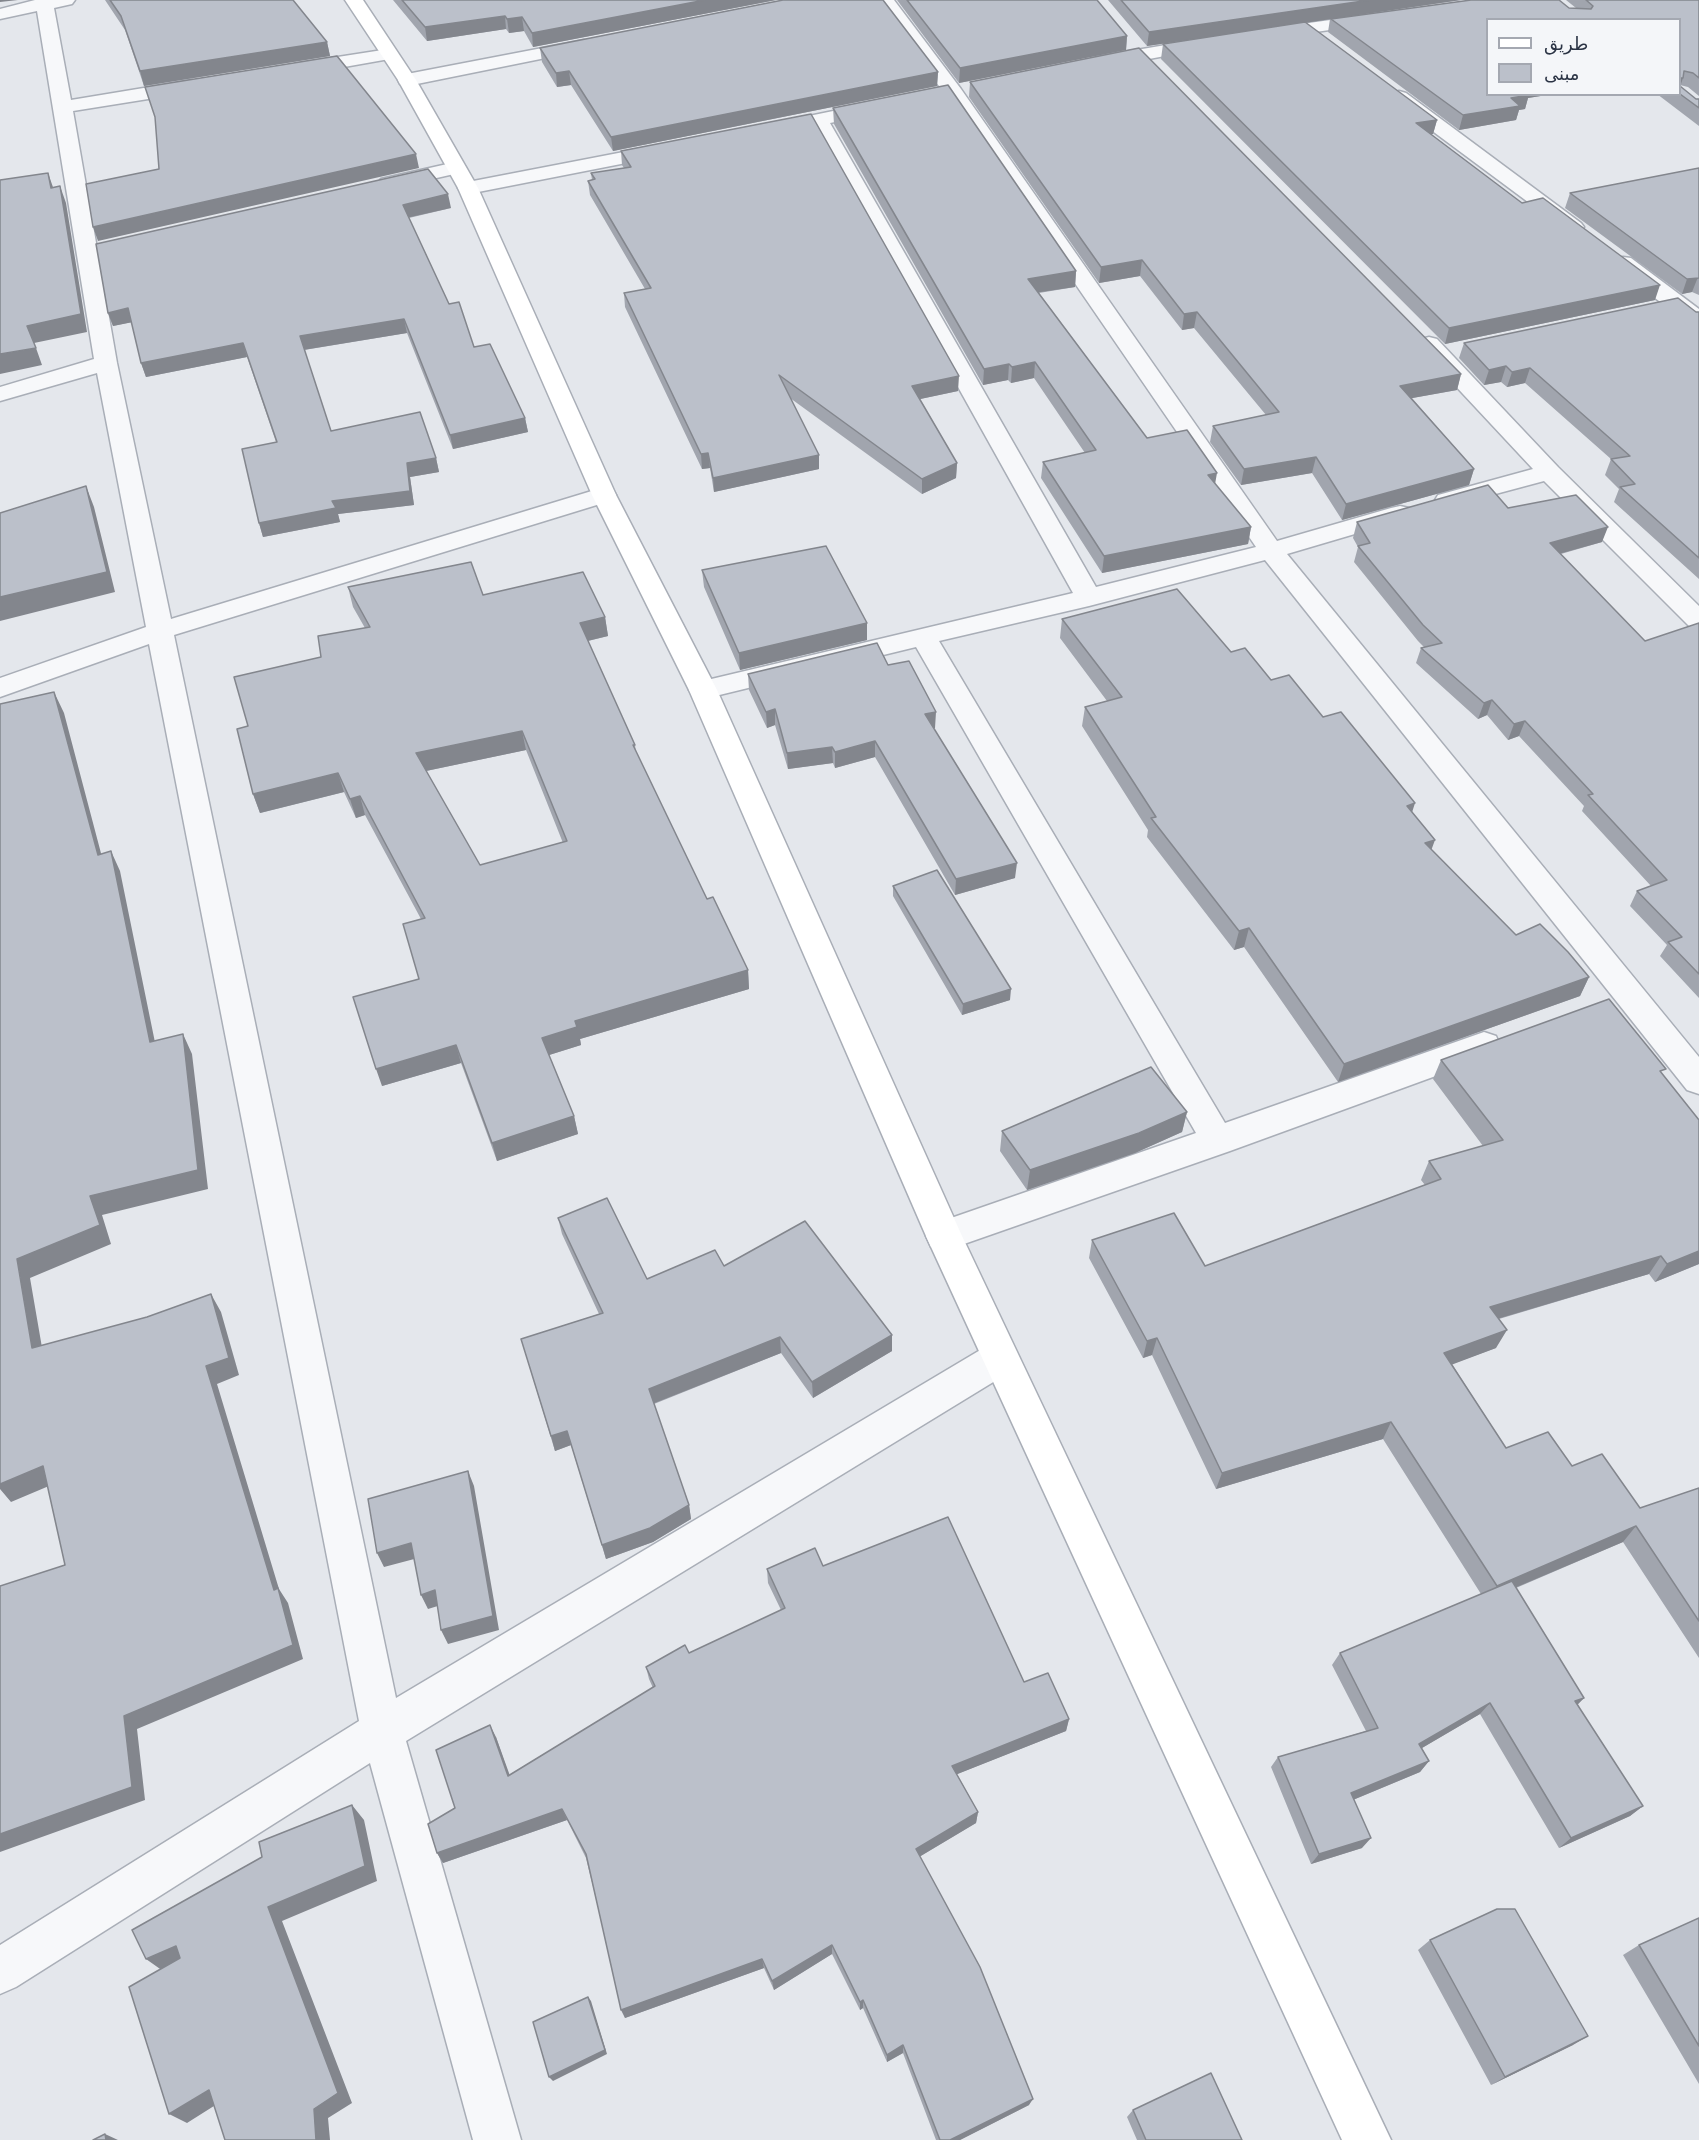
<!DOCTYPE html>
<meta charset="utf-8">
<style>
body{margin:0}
#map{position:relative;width:1699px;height:2140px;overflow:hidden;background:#e4e7ec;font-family:"DejaVu Sans","Noto Sans Arabic",sans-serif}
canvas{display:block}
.legend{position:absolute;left:1486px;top:18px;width:195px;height:78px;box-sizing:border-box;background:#f4f6f9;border:2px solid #a4a8b1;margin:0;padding:8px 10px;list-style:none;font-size:18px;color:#2b3445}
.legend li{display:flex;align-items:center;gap:12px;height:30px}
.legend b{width:30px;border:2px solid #a4a8b1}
</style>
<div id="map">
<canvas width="1699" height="2140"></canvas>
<ul class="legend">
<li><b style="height:8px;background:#fff"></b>طريق</li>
<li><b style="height:16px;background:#bbc0ca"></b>مبنى</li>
</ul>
</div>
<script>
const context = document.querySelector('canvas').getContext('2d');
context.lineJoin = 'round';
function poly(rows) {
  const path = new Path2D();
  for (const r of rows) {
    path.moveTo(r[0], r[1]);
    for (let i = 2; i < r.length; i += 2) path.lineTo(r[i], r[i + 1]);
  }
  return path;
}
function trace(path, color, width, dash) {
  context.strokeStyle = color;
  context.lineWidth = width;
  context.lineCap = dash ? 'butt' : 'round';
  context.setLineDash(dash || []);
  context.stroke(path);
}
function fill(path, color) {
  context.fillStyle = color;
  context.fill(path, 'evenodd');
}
const street = poly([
 [35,0,75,0,72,4,54,8,71,100,192,80,199,82,201,86,199,90,192,92,73,111,117,363,171,619,595,490,604,488,613,490,616,495,613,500,174,635,396,1698,987,1346,1000,1342,1013,1346,1019,1358,1013,1370,406,1741,521,2140,473,2140,370,1763,16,1987,0,1994,0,1945,359,1721,149,644,0,697,0,678,146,627,97,373,0,401,0,387,94,359,37,11,0,19,0,9,35,0],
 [876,0,894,0,961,89,1277,541,1391,508,1400,506,1409,508,1412,513,1409,518,1287,554,1699,1057,1699,1094,1687,1090,1265,560,1089,606,939,641,1225,1123,1484,1032,1496,1036,1500,1045,1496,1054,1230,1151,944,1251,931,1247,926,1236,931,1225,1196,1133,916,647,703,699,693,696,689,690,693,684,703,681,1073,593,813,127,772,135,765,133,762,129,765,125,877,102,884,104,887,108,884,112,830,123,1096,587,1256,547,947,97,876,0],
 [1373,14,1379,15,1382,19,1379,23,1266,39,1260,38,1257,34,1260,30,1266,29,1373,14],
 [1207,38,1213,39,1216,43,1213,47,1101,68,1094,66,1092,62,1094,58,1101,56,1207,38],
 [584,40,590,41,593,45,590,49,407,86,400,84,398,80,400,76,407,74,584,40],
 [389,49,395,50,398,54,395,58,299,75,292,73,290,69,292,65,299,63,389,49],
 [1399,91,1406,93,1581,223,1584,227,1581,231,1574,233,1567,231,1392,101,1390,97,1392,93,1399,91],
 [665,144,672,146,675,150,672,154,468,194,461,192,458,188,461,184,468,182,665,144],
 [456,162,463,164,466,168,463,172,388,189,381,187,378,183,381,179,456,162],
 [1623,257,1631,258,1699,309,1699,327,1691,325,1615,268,1612,263,1615,258,1623,257],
 [1429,337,1437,339,1558,467,1699,606,1699,629,1690,627,1544,481,1447,507,1438,505,1435,500,1438,495,1533,469,1421,349,1418,344,1421,339,1429,337]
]);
const secondary = poly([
 [345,0,363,0,416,80,478,188,616,495,717,690,962,1236,1391,2140,1342,2140,926,1236,689,690,592,495,458,188,398,80,345,0]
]);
const wall = poly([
 [105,0,293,0,327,42,330,56,144,86,125,30],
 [393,0,776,0,533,47,524,31,509,33,506,29,427,41],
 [897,0,1097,0,1127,36,1126,50,959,83],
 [1108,0,1461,0,1351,16,1576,8,1566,0,1699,0,1699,96,1688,87,1680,85,1680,86,1696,99,1699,99,1699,126,1657,94,1680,94,1680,20,1488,94,1553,94,1528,98,1525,109,1519,110,1516,120,1459,130,1328,32,1330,19,1305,23,1437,120,1433,134,1431,134,1522,203,1655,300,1445,344,1161,59,1163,44,1279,26,1147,46],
 [540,48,938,72,937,86,613,151,571,85,557,87,542,62],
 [970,82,1461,374,1457,390,1412,398,1474,469,1469,485,1342,520,1312,473,1241,485,1210,442,1213,426,1266,415,1194,328,1182,330,1140,276,1099,283,969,97],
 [833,108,1076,271,1075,287,1039,293,1147,438,1215,484,1251,527,1248,544,1102,573,1041,478,1043,462,1085,453,1034,378,1011,383,1008,380,983,385,834,124],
 [621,151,958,391,920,399,957,463,956,478,922,494,790,398,819,455,819,469,714,492,710,468,702,469,625,307,624,293,645,289,590,195,588,181,592,180,591,173,624,168,622,165],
 [1699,168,1699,295,1692,292,1682,294,1565,208,1570,193],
 [451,208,409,218,449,304,474,347,525,418,528,432,453,449,407,333,304,350,331,431,436,458,439,472,410,477,414,505,338,514,340,522,263,537,259,523,276,442,247,357,146,377,141,363,132,322,113,326,108,313,96,244],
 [1696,312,1699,312,1699,579,1614,502,1619,489,1605,475,1611,459,1525,383,1507,387,1501,382,1484,385,1459,358,1464,343],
 [1508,508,1602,542,1561,554,1645,641,1699,623,1699,998,1660,956,1667,945,1630,906,1637,891,1651,886,1582,811,1584,806,1519,736,1508,740,1487,715,1478,719,1416,663,1421,648,1424,647,1418,641,1354,562,1358,547,1353,538,1357,522],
 [702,570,867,640,740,670,704,587],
 [348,587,483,595,605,617,608,636,588,641,635,745,636,753,707,899,748,970,749,989,580,1039,581,1045,549,1055,574,1116,578,1134,497,1161,461,1063,382,1086,419,979,421,919,365,815,356,818,344,792,260,813,253,794,248,726,321,657,365,628,353,607],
 [526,750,563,843,480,865,426,771],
 [1062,619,1231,652,1323,717,1412,812,1432,850,1516,935,1589,977,1580,996,1338,1082,1244,947,1234,950,1147,837,1148,830,1082,726,1085,707,1107,701,1060,638],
 [888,665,935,728,933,728,1015,878,955,895,875,757,835,768,833,763,788,769,775,725,767,728,749,690,748,674],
 [893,886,1010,1000,962,1015,893,896],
 [1441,1060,1663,1074,1699,1264,1655,1282,1649,1274,1499,1319,1496,1348,1452,1364,1506,1448,1572,1466,1640,1508,1699,1488,1699,1658,1623,1542,1516,1588,1584,1698,1577,1705,1643,1806,1630,1816,1559,1848,1480,1714,1422,1748,1429,1761,1420,1772,1353,1800,1362,1848,1311,1864,1271,1767,1278,1757,1366,1731,1332,1665,1340,1653,1481,1594,1383,1439,1216,1489,1152,1355,1143,1358,1089,1258,1092,1240,1205,1266,1425,1185,1421,1180,1429,1161,1483,1146,1433,1079],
 [1187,1112,1182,1132,1135,1153,1027,1190,1000,1151,1002,1131],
 [558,1218,647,1279,724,1266,892,1335,892,1351,813,1398,781,1353,654,1404,689,1505,691,1519,653,1542,606,1559,571,1445,555,1451,521,1339,599,1314,562,1234],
 [823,1566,1024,1682,1069,1719,1066,1731,957,1774,978,1812,976,1823,919,1857,1029,2105,960,2140,936,2140,903,2053,887,2062,863,2008,860,2010,832,1954,774,1990,764,1968,625,2018,586,1858,567,1820,443,1863,437,1853,455,1808,496,1737,509,1775,653,1688,649,1679,646,1667,689,1653,781,1610,768,1583,767,1569],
 [1699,1918,1699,2084,1623,1955,1639,1945],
 [1430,1940,1573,2045,1491,2085,1418,1950],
 [1133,2110,1242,2140,1137,2140,1127,2117]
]);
const shadedWall = poly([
 [0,0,18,0,0,2],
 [705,0,776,0,533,47,532,33],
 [1370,0,1461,0,1147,46,1149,32],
 [505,16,506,29,427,41,425,27],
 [522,17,524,31,509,33,507,19],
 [1127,36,1126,50,959,83,960,68],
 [327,42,330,56,144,86,140,71],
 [569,71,571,85,557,87,556,73],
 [938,72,937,86,613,151,611,137],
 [1680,78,1683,78,1680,87],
 [1515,94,1553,94,1528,98,1525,109,1519,110,1516,120,1459,130,1463,115,1511,98],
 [1437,120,1433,134,1412,138,1416,123],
 [416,154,419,168,98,241,93,227],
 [48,173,54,190,51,188],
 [60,186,66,203,87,332,34,343,27,326],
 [448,194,451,208,406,218,403,205],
 [1142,260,1140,276,1099,283,1101,267],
 [1076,271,1075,287,1027,294,1028,279],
 [1698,277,1692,292,1682,294,1687,279],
 [1660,285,1655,300,1445,344,1449,328],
 [128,308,133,322,113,326,108,313],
 [1197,312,1194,328,1182,330,1184,314],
 [404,319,407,333,303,350,300,336],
 [243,343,247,357,146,377,141,363],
 [36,348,42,365,0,374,0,354],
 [1035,362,1034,378,1011,383,1012,367],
 [1009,364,1008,380,983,385,984,369],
 [1506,366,1501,382,1484,385,1489,370],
 [1530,368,1525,383,1507,387,1512,372],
 [1461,374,1457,390,1396,401,1400,386],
 [959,376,958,391,911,401,912,386],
 [525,418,528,432,453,449,450,435],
 [708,453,710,468,702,469,701,454],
 [819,455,819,469,714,492,713,478],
 [1316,457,1312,473,1241,485,1244,469],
 [436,458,439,472,410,477,414,505,338,514,340,522,263,537,259,523,332,501,407,463],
 [957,463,956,478,922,494,922,479],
 [1474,469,1469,485,1342,520,1346,504],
 [1217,473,1214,490,1208,475],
 [86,486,94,507,115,592,0,621,0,597],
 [1251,527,1248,544,1102,573,1104,556],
 [1608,527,1602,542,1544,558,1550,543],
 [605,617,608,636,583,642,580,623],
 [867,623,867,640,740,670,739,653],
 [54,692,64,713,107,876,98,855],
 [1492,700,1487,715,1478,719,1484,703],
 [775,709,775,725,767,728,766,712],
 [936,712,935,728,924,730,925,714],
 [1525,721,1519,736,1508,740,1514,724],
 [522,731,526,750,421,772,416,753],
 [875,741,875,757,835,768,835,752],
 [832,747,833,763,788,769,787,753],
 [338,773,344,792,260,813,253,794],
 [360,796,365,815,356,818,350,799],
 [1415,803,1409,822,1407,806],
 [1435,840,1428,859,1425,843],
 [111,851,120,871,159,1062,150,1042],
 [1017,863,1015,878,955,895,956,879],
 [1249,928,1244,947,1234,950,1239,931],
 [748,970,749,989,580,1039,581,1045,546,1056,542,1038,575,1021],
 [1589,977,1580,996,1338,1082,1344,1064],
 [1011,989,1010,1000,962,1015,963,1004],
 [183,1034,192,1054,208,1189,102,1215,111,1244,30,1278,45,1365,32,1348,17,1259,90,1196],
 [456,1045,461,1063,382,1086,376,1069],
 [1187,1112,1182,1132,1135,1153,1027,1190,1030,1170],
 [574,1116,578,1134,497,1161,492,1143],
 [1699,1251,1699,1264,1655,1282,1667,1264],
 [1661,1256,1649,1274,1480,1324,1490,1307],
 [211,1294,221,1312,239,1375,217,1384,279,1589,288,1603,303,1659,137,1729,145,1800,0,1852,0,1834,124,1716,274,1590,206,1366],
 [1507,1330,1496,1348,1435,1371,1444,1353],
 [892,1335,892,1351,813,1398,812,1382],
 [780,1337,781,1353,652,1404,649,1389],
 [1157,1338,1152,1355,1143,1358,1147,1341],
 [1391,1422,1383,1439,1216,1489,1222,1473],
 [567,1431,571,1445,555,1451,551,1436],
 [43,1466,56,1483,11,1502,0,1489,0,1484],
 [468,1471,474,1486,499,1630,448,1644,441,1630],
 [689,1505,691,1519,653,1542,606,1559,602,1545],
 [1636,1526,1623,1542,1486,1600,1497,1586],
 [411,1543,418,1558,384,1567,377,1553],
 [435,1590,441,1605,428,1609,421,1595],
 [1584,1698,1573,1709,1575,1701],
 [1490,1703,1480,1714,1410,1755,1419,1744],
 [1069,1719,1066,1731,950,1777,952,1766],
 [490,1725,496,1737,514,1787,508,1776],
 [1429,1761,1420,1772,1343,1804,1351,1793],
 [352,1805,364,1820,377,1881,282,1921,352,2103,328,2118,330,2140,316,2140,268,1907],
 [1643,1806,1630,1816,1559,1848,1571,1838],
 [562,1809,567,1820,443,1863,437,1853],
 [978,1812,976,1823,914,1860,916,1849],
 [1371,1838,1362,1848,1311,1864,1319,1854],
 [832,1945,832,1954,774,1990,772,1981],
 [176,1946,192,1959,163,1971,146,1959],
 [762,1959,764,1968,625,2018,621,2010],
 [588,1997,591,2001,607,2054,553,2081,549,2077],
 [863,2000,863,2008,860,2010,860,2002],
 [1588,2036,1573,2045,1491,2085,1505,2077],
 [903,2045,903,2053,887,2062,887,2055],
 [209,2090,225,2099,187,2123,169,2114],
 [1033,2099,1029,2105,960,2140,950,2140],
 [105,2134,118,2140,106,2140]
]);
const building = poly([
 [110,0,293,0,327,42,140,71,121,16,110,0],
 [402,0,705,0,532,33,522,17,507,19,505,16,425,27,402,0],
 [783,0,883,0,938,72,611,137,569,71,556,73,540,48,783,0],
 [907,0,1097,0,1127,36,960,68,907,0],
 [1121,0,1370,0,1149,32,1121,0],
 [1471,0,1559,0,1569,8,1591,9,1593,6,1586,0,1699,0,1699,78,1693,73,1684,71,1683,78,1680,78,1680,20,1488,20,1488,94,1529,95,1511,98,1520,106,1463,115,1331,19,1471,0],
 [1305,22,1437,120,1416,123,1522,203,1543,198,1660,285,1449,328,1163,44,1305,22],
 [1139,48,1461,374,1400,386,1474,469,1346,504,1316,457,1244,469,1213,426,1279,412,1197,312,1184,314,1142,260,1101,267,970,82,1139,48],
 [337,56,416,154,93,227,86,184,159,169,155,117,145,87,337,56],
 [948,85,1076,271,1028,279,1147,438,1187,430,1217,473,1208,475,1251,527,1104,556,1043,462,1096,450,1035,362,1012,367,1009,364,984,369,833,108,948,85],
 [1680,86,1696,99,1699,99,1699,108,1680,94,1680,86],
 [811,114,959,376,912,386,957,463,922,479,779,375,819,455,713,478,708,453,701,454,624,293,651,288,588,181,595,179,591,173,631,167,621,151,811,114],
 [1699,168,1699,278,1687,279,1570,193,1699,168],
 [428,169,448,194,403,205,449,304,459,302,474,347,490,344,525,418,450,435,404,319,300,336,331,431,420,412,436,458,407,463,410,491,332,501,336,508,259,523,242,449,277,442,243,343,141,363,128,308,108,313,96,244,428,169],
 [48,173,51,188,60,186,81,314,27,326,36,348,0,354,0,180,48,173],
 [1678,298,1696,312,1699,312,1699,558,1620,487,1635,484,1611,459,1630,456,1530,368,1512,372,1506,366,1489,370,1464,343,1678,298],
 [1488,485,1508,508,1576,495,1608,527,1550,543,1645,641,1699,623,1699,974,1668,942,1682,937,1637,891,1667,880,1588,795,1593,794,1525,721,1514,724,1492,700,1484,703,1421,648,1442,643,1423,625,1358,546,1370,543,1357,522,1488,485],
 [86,486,107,572,0,597,0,513,86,486],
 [826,546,867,623,739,653,702,570,826,546],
 [471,562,483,595,583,572,605,617,580,623,635,745,633,745,707,899,713,897,748,970,575,1021,577,1027,542,1038,574,1116,492,1143,456,1045,376,1069,353,997,419,979,403,924,425,918,360,796,350,799,338,773,253,794,237,729,248,726,234,677,321,657,318,636,370,627,348,587,471,562],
 [522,731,567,841,480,865,416,753,522,731],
 [1177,589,1231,652,1245,648,1271,680,1289,675,1323,717,1341,712,1415,803,1407,806,1435,840,1425,843,1516,935,1540,924,1568,952,1589,977,1344,1064,1249,928,1239,931,1151,818,1156,817,1085,707,1122,697,1062,619,1177,589],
 [877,643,888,665,909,661,936,712,925,714,1017,863,956,879,875,741,835,752,832,747,787,753,775,709,766,712,748,674,877,643],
 [54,692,98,855,111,851,150,1042,183,1034,198,1170,90,1196,100,1225,17,1259,32,1348,147,1317,211,1294,229,1358,206,1366,274,1590,278,1588,293,1645,124,1716,132,1787,0,1834,0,1586,65,1565,43,1466,0,1484,0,704,54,692],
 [937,870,1011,989,963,1004,893,886,937,870],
 [1609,999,1666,1069,1660,1071,1699,1120,1699,1251,1667,1264,1661,1256,1490,1307,1507,1330,1444,1353,1506,1448,1548,1432,1572,1466,1602,1454,1640,1508,1699,1488,1699,1621,1636,1526,1497,1586,1391,1422,1222,1473,1157,1338,1147,1341,1092,1240,1174,1213,1205,1266,1441,1179,1429,1161,1503,1140,1441,1060,1609,999],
 [1151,1067,1187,1112,1139,1133,1030,1170,1002,1131,1151,1067],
 [607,1198,647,1279,715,1250,724,1266,805,1221,892,1335,812,1382,780,1337,649,1389,689,1505,650,1528,602,1545,567,1431,551,1436,521,1339,603,1313,558,1218,607,1198],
 [468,1471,493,1616,441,1630,435,1590,421,1595,411,1543,377,1553,368,1499,468,1471],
 [948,1517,1024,1682,1048,1673,1069,1719,952,1766,978,1812,916,1849,980,1967,1033,2099,950,2140,940,2140,903,2045,887,2055,863,2000,860,2002,832,1945,772,1981,762,1959,621,2010,586,1854,562,1809,437,1853,428,1824,455,1808,436,1750,490,1725,508,1776,655,1686,646,1667,685,1645,689,1653,785,1608,767,1569,815,1548,823,1566,948,1517],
 [1512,1581,1584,1698,1575,1701,1643,1806,1571,1838,1490,1703,1419,1744,1429,1761,1351,1793,1371,1838,1319,1854,1278,1757,1378,1728,1340,1653,1512,1581],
 [352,1805,365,1866,268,1907,338,2093,314,2109,316,2140,225,2140,209,2090,169,2114,129,1987,180,1958,176,1946,146,1959,132,1930,262,1857,259,1842,352,1805],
 [1497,1909,1515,1909,1588,2036,1505,2077,1430,1940,1497,1909],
 [1699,1918,1699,2046,1639,1945,1699,1918],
 [588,1997,605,2050,549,2077,533,2022,588,1997],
 [1211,2073,1242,2140,1146,2140,1133,2110,1211,2073],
 [105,2134,106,2140,93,2140,105,2134]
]);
trace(street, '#a9aeb7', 3);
trace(secondary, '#a9aeb7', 3);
fill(street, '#f7f8fa');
fill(secondary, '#fff');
fill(wall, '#a1a5ae');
fill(shadedWall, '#83868d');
fill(building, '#bbc0ca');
trace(building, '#83868d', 1.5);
</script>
